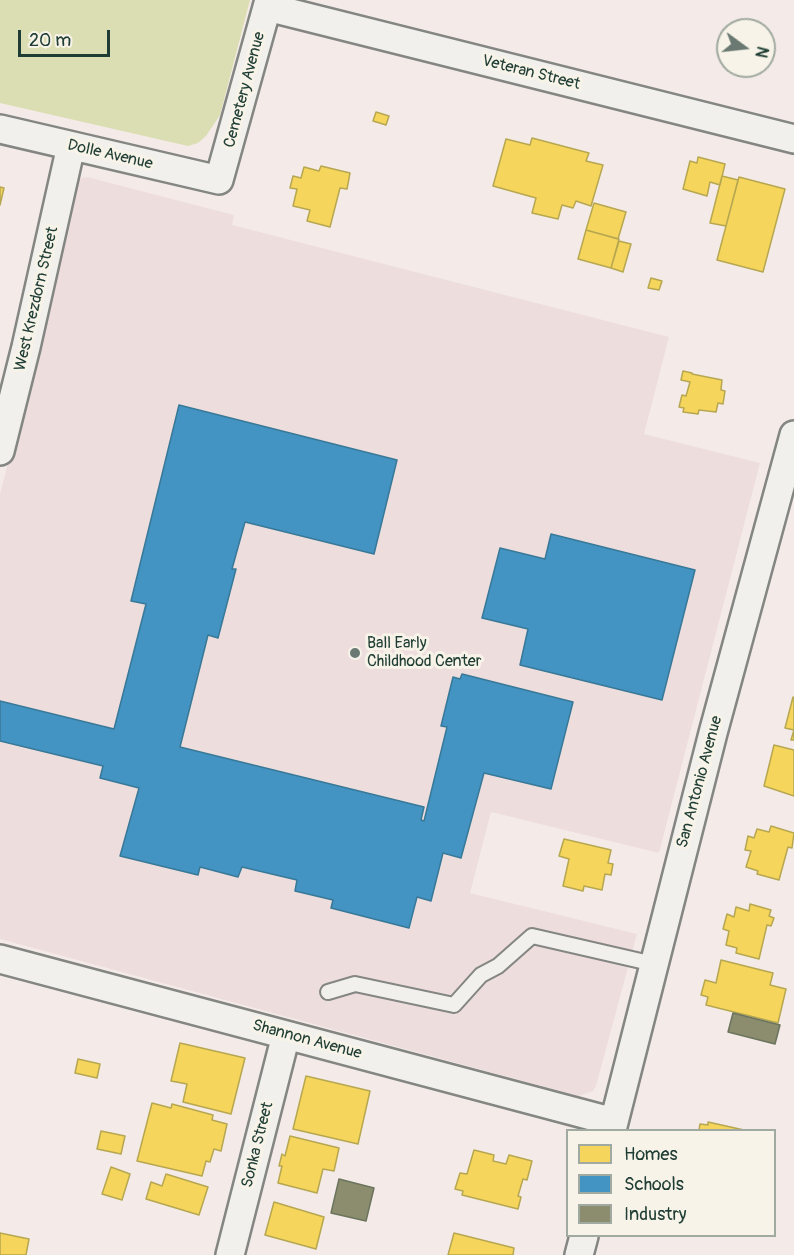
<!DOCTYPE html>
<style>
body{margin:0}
#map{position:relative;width:794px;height:1255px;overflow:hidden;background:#f4ebe8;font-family:Pangolin,sans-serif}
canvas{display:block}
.legend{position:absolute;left:566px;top:1129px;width:210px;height:108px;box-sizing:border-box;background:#f7f3e8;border:2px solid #a1aaa0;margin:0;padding:8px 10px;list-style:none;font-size:18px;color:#1f3d34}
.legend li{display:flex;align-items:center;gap:12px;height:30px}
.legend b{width:30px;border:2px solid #a1aaa0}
.north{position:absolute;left:716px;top:18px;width:60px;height:60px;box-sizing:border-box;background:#f7f3e8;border:2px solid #a1aaa0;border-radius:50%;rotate:105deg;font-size:16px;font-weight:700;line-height:24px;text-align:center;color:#1f3d34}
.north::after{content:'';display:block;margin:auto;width:21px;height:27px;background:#6a7a73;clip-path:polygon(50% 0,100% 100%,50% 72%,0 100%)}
.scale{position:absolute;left:18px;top:30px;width:92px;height:27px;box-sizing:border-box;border:3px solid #1f3d34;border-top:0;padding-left:8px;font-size:18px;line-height:21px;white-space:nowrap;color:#1f3d34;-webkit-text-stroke:4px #f7f3e8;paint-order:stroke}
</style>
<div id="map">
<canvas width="794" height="1255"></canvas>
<ul class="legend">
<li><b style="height:16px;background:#f6d55c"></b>Homes</li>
<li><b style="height:16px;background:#4393c3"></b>Schools</li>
<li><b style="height:16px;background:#8c8c6e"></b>Industry</li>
</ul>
<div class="north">N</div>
<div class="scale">20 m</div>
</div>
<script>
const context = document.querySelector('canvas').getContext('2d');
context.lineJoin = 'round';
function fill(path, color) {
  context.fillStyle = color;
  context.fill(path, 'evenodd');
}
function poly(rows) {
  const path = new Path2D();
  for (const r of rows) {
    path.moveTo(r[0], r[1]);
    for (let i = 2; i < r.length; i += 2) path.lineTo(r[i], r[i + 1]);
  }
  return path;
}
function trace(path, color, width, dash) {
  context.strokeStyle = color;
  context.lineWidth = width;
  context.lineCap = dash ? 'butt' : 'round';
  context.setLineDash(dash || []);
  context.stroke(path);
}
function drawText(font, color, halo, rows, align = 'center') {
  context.font = font + ' Pangolin,sans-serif';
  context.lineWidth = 6;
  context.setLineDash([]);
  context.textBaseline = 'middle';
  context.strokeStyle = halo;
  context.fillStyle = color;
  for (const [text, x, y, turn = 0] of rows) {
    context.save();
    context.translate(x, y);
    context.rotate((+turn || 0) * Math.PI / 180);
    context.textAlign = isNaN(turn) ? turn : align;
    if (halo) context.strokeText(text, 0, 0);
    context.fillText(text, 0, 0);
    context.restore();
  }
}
const built = poly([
 [87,177,234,215,232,225,669,337,644,434,760,463,659,853,491,812,470,893,637,934,596,1086,593,1091,579,1096,0,939,0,494,37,350,74,186,81,178]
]);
const green = poly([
 [0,0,250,0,220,115,206,136,198,143,188,146,0,103]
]);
const homes = poly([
 [376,112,389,116,386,125,373,121,376,112],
 [532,138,589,153,586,161,603,165,591,206,576,201,573,208,562,205,558,219,532,213,536,198,493,186,506,139,530,145,532,138],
 [698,157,725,164,720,185,710,182,707,196,683,189,690,161,697,163,698,157],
 [321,166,350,173,347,189,340,188,330,227,307,221,310,210,293,206,297,189,290,188,293,176,301,178,304,167,319,171,321,166],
 [722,176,738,180,726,226,710,223,722,176],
 [739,177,785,189,763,272,717,260,739,177],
 [0,187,4,188,0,205,0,187],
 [594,203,626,212,618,239,586,230,594,203],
 [586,230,619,239,611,268,578,259,586,230],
 [619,241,631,244,623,272,611,268,619,241],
 [651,278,662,281,659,290,648,288,651,278],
 [683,371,692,373,692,374,722,380,721,390,725,391,723,404,718,403,716,412,699,410,698,414,683,412,684,408,679,407,682,395,686,396,690,382,681,380,683,371],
 [793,697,794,698,794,740,791,740,794,730,785,728,793,697],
 [774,745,794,750,794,796,764,786,774,745],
 [771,826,794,833,792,848,788,847,779,880,757,874,758,871,746,867,751,851,745,850,748,836,754,838,757,829,769,832,771,826],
 [564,839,611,850,608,863,613,864,611,875,605,874,602,890,584,886,583,891,563,886,569,859,559,856,564,839],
 [750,904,771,910,769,916,774,918,771,926,767,925,759,959,736,953,737,948,726,945,729,931,723,929,727,914,734,917,736,907,749,911,750,904],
 [721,960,773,973,770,985,786,989,778,1023,706,1005,708,997,701,995,705,980,716,983,721,960],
 [180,1043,245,1058,231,1114,183,1102,187,1084,171,1081,180,1043],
 [78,1059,100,1064,97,1078,75,1073,78,1059],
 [306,1076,370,1091,358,1144,293,1129,306,1076],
 [152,1103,171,1108,172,1104,213,1115,212,1120,227,1124,221,1151,214,1149,210,1162,206,1161,202,1176,137,1161,152,1103],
 [708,1122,744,1130,699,1130,700,1124,708,1125,708,1122],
 [101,1131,125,1136,121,1154,97,1149,101,1131],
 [290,1136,339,1148,334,1171,323,1169,317,1193,278,1183,282,1166,279,1166,282,1154,285,1156,290,1136],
 [474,1150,494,1155,493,1161,506,1164,509,1155,532,1161,527,1180,523,1179,518,1196,521,1197,518,1209,462,1195,463,1191,455,1189,460,1173,467,1174,474,1150],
 [111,1167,130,1174,122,1200,102,1194,111,1167],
 [166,1174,208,1187,199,1215,146,1199,151,1182,162,1186,166,1174],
 [274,1202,324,1217,316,1249,265,1235,274,1202],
 [0,1233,29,1239,26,1255,0,1255,0,1233],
 [454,1233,514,1248,513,1255,448,1255,454,1233]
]);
const schools = poly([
 [179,405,397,460,374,554,245,522,232,569,236,569,218,638,208,635,180,747,424,807,421,820,424,821,447,727,441,726,453,677,460,679,462,674,573,702,551,789,484,773,461,858,443,853,431,901,417,897,409,928,331,908,333,900,295,891,297,880,242,867,238,877,200,867,198,875,120,856,139,788,100,778,103,766,0,741,0,701,114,729,146,604,131,601,179,405],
 [551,534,695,570,662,700,520,665,528,629,482,618,500,548,545,559,551,534]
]);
const industry = poly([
 [733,1013,780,1025,775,1044,728,1032,733,1013],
 [339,1179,374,1188,366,1221,331,1213,339,1179]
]);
const lane = poly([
 [328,992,355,984,454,1005,481,975,498,966,532,936,654,964]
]);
const street = poly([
 [267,7,794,139],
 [0,129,219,180,269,0],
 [0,451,26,347,71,146],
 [0,959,614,1122],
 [612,1130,713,733,794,435],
 [230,1255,286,1035],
 [579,1255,584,1236]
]);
const markers = [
 [355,653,6,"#6a7a73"]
];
const streetNames = [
 ["Veteran Street",531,73,14],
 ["Cemetery Avenue",245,90,-75],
 ["Dolle Avenue",110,155,13],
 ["West Krezdorn Street",37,299,-77],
 ["San Antonio Avenue",700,782,-75],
 ["Shannon Avenue",307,1040,15],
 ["Sonka Street",258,1145,-76]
];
const poiNames = [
 ["Ball Early",367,644],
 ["Childhood Center",367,662]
];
fill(built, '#edd');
fill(green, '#dbddb2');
fill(homes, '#f6d55c');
trace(homes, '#b6a750', 1.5);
fill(schools, '#4393c3');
trace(schools, '#387998', 1.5);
fill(industry, '#8c8c6e');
trace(industry, '#6b745d', 1.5);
trace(lane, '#848683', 18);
trace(street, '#848683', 32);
trace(lane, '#f2f0ec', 14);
trace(street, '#f2f0ec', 27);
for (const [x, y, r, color] of markers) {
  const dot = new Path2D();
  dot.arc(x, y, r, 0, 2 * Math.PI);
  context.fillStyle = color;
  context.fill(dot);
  trace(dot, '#f7f3e8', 2);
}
drawText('16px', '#1f3d34', '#f7f3e8', streetNames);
drawText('16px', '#1f3d34', '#f7f3e8', poiNames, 'left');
</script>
